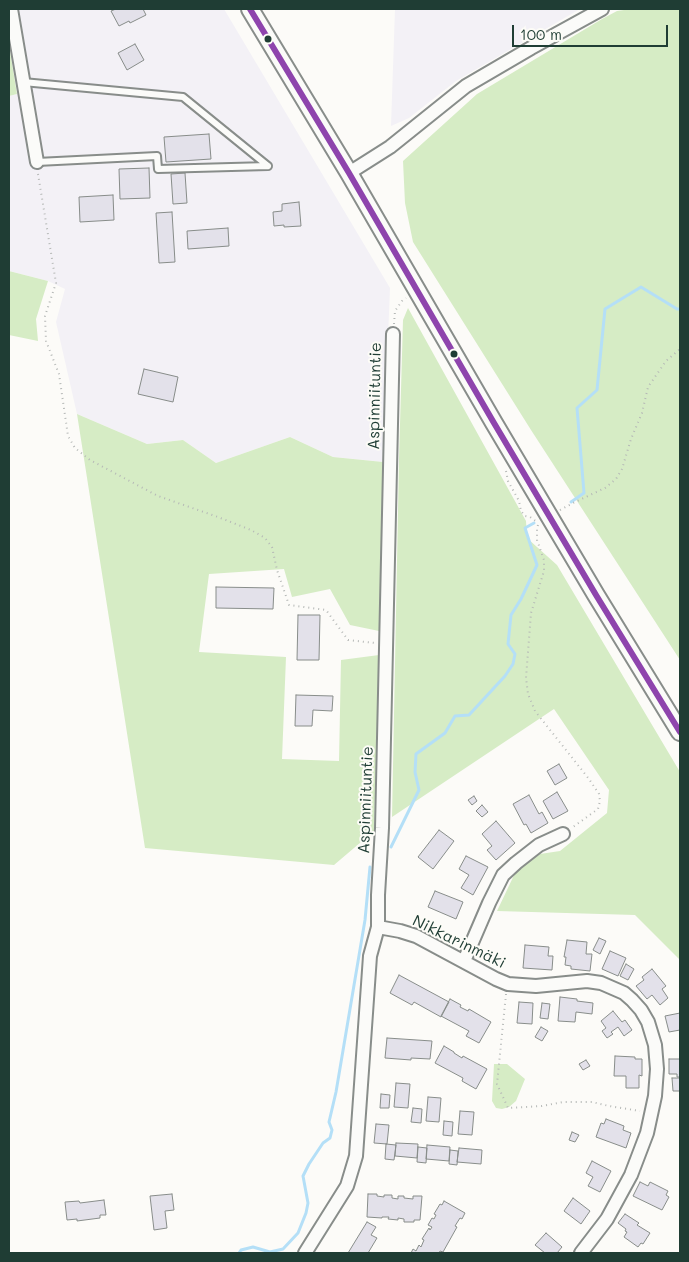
<!DOCTYPE html>
<meta charset="utf-8">
<style>
body{margin:0}
#map{position:relative;width:689px;height:1262px;overflow:hidden;background:#fcfbf8;font-family:Mali,sans-serif}
canvas{display:block}
.frame{position:absolute;inset:0;border:10px solid #1f3d34;pointer-events:none}
.scale{position:absolute;left:512px;top:25px;width:156px;height:22px;box-sizing:border-box;border:2px solid #1f3d34;border-top:0;padding-left:6px;font-size:15px;line-height:18px;white-space:nowrap;color:#1f3d34;-webkit-text-stroke:4px #fdfcf7;paint-order:stroke}
</style>
<div id="map">
<canvas width="689" height="1262"></canvas>
<div class="frame"></div>
<div class="scale">100 m</div>
</div>
<script>
const context = document.querySelector('canvas').getContext('2d');
context.lineJoin = 'round';
function fill(path, color) {
  context.fillStyle = color;
  context.fill(path, 'evenodd');
}
function poly(rows) {
  const path = new Path2D();
  for (const r of rows) {
    path.moveTo(r[0], r[1]);
    for (let i = 2; i < r.length; i += 2) path.lineTo(r[i], r[i + 1]);
  }
  return path;
}
function trace(path, color, width, dash) {
  context.strokeStyle = color;
  context.lineWidth = width;
  context.lineCap = dash ? 'butt' : 'round';
  context.setLineDash(dash || []);
  context.stroke(path);
}
function drawText(font, color, halo, rows, align = 'center') {
  context.font = font + ' Mali,sans-serif';
  context.lineWidth = 4;
  context.setLineDash([]);
  context.textBaseline = 'middle';
  context.strokeStyle = halo;
  context.fillStyle = color;
  for (const [text, x, y, turn = 0] of rows) {
    context.save();
    context.translate(x, y);
    context.rotate((+turn || 0) * Math.PI / 180);
    context.textAlign = isNaN(turn) ? turn : align;
    if (halo) context.strokeText(text, 0, 0);
    context.fillText(text, 0, 0);
    context.restore();
  }
}
const built = poly([
 [9,9,224,9,390,288,383,462,333,457,290,437,216,463,183,440,147,444,77,414,56,322,65,289,48,281,9,271,9,96,17,94,9,45],
 [395,9,580,9,456,81,409,118,391,126]
]);
const green = poly([
 [631,9,680,9,680,660,531,430,413,242,405,203,403,161,477,94,602,19,617,11],
 [9,45,17,94,9,96],
 [9,271,48,281,36,319,38,341,9,335],
 [408,308,526,521,527,538,557,565,680,772,680,960,635,915,497,911,516,871,540,854,560,851,607,813,609,790,554,709,392,817,399,459,403,320],
 [77,414,147,444,183,440,216,463,290,437,333,457,383,462,379,631,350,625,330,589,292,597,284,569,209,574,199,652,286,657,282,759,339,761,341,660,379,655,374,831,334,865,145,848],
 [494,1064,507,1064,525,1079,516,1101,509,1107,502,1109,496,1108,492,1101]
]);
const stream = poly([
 [571,502,584,493,577,408,597,390,605,309,641,287,677,309,680,309],
 [391,847,419,790,415,772,416,754,445,733,455,716,469,715,505,676,513,664,515,654,508,644,511,615,521,599,537,565,525,528,534,523],
 [239,1253,241,1250,253,1247,270,1252,283,1249,298,1233,306,1213,308,1203,303,1176,309,1164,323,1143,330,1138,332,1130,329,1122,336,1092,365,920,370,867]
]);
const building = poly([
 [116,9,143,9,146,15,130,23,129,21,119,26,111,11,116,9],
 [135,44,144,60,127,70,118,53,135,44],
 [209,134,211,159,166,162,164,137,209,134],
 [149,168,150,198,120,199,119,169,149,168],
 [185,173,187,203,173,204,171,174,185,173],
 [113,195,114,220,80,222,79,197,113,195],
 [299,202,301,226,284,227,284,225,274,226,273,212,282,211,282,204,299,202],
 [172,212,175,262,159,263,156,213,172,212],
 [228,228,229,246,188,249,187,231,228,228],
 [144,369,178,377,173,402,138,394,144,369],
 [216,587,274,588,273,609,216,608,216,587],
 [298,615,320,615,319,660,297,660,298,615],
 [296,695,333,696,332,711,313,710,312,726,295,726,296,695],
 [559,764,567,778,555,785,547,771,559,764],
 [557,792,568,811,553,819,543,801,557,792],
 [529,795,539,814,542,812,548,823,531,833,526,824,524,825,513,804,529,795],
 [474,796,477,801,472,805,468,800,474,796],
 [482,805,488,812,482,817,476,811,482,805],
 [496,821,515,843,496,860,487,850,492,846,482,834,496,821],
 [439,830,454,841,433,869,418,857,439,830],
 [466,856,488,867,473,895,461,888,469,875,459,869,466,856],
 [435,891,463,902,456,919,428,907,435,891],
 [599,938,606,941,600,954,593,950,599,938],
 [567,940,587,942,586,954,592,954,590,971,571,969,571,966,565,965,566,957,564,957,567,940],
 [525,945,549,947,548,956,553,956,552,970,523,968,525,945],
 [610,951,626,958,618,976,602,969,610,951],
 [626,964,634,969,628,980,620,976,626,964],
 [652,969,666,986,662,989,668,998,660,1005,652,995,647,999,636,986,644,980,642,977,652,969],
 [399,975,449,1002,441,1017,414,1002,412,1005,390,993,399,975],
 [560,997,577,999,577,1001,593,1003,592,1014,576,1012,575,1022,558,1021,560,997],
 [450,999,461,1005,460,1007,468,1011,469,1009,491,1022,479,1043,466,1036,469,1031,441,1016,450,999],
 [519,1002,533,1003,532,1024,517,1023,519,1002],
 [542,1003,550,1004,548,1019,540,1018,542,1003],
 [613,1011,622,1022,625,1020,632,1030,624,1036,618,1027,611,1032,613,1034,607,1038,602,1031,606,1028,601,1021,613,1011],
 [680,1013,680,1030,669,1032,665,1016,680,1013],
 [541,1027,548,1031,542,1041,535,1037,541,1027],
 [387,1038,432,1041,430,1059,411,1058,411,1060,385,1058,387,1038],
 [444,1046,454,1052,454,1053,462,1058,463,1056,487,1069,476,1089,462,1081,463,1078,435,1063,444,1046],
 [615,1056,635,1057,635,1059,642,1059,642,1076,639,1075,639,1088,626,1088,626,1076,614,1076,615,1056],
 [669,1059,680,1059,680,1077,677,1077,677,1074,669,1074,669,1059],
 [586,1060,590,1066,583,1070,579,1064,586,1060],
 [672,1078,680,1078,680,1091,673,1091,672,1078],
 [396,1083,410,1084,408,1108,394,1107,396,1083],
 [381,1094,390,1095,389,1108,380,1108,381,1094],
 [428,1097,441,1098,439,1122,426,1121,428,1097],
 [413,1108,422,1109,421,1123,411,1122,413,1108],
 [460,1111,474,1112,472,1135,458,1134,460,1111],
 [606,1119,624,1126,623,1130,631,1133,626,1148,596,1137,601,1123,604,1124,606,1119],
 [444,1121,453,1122,452,1136,443,1135,444,1121],
 [376,1124,389,1125,387,1144,374,1143,376,1124],
 [572,1132,579,1135,575,1142,569,1140,572,1132],
 [396,1143,418,1144,417,1158,395,1156,396,1143],
 [386,1144,396,1145,394,1160,385,1159,386,1144],
 [427,1145,450,1147,449,1161,426,1159,427,1145],
 [418,1147,427,1148,426,1163,417,1162,418,1147],
 [459,1148,482,1150,481,1164,457,1162,459,1148],
 [450,1150,458,1151,457,1165,449,1164,450,1150],
 [592,1161,611,1171,600,1192,588,1186,593,1177,586,1173,592,1161],
 [640,1182,648,1186,650,1182,668,1191,666,1195,669,1197,662,1210,633,1196,640,1182],
 [172,1194,174,1210,165,1211,167,1228,154,1230,150,1196,172,1194],
 [368,1194,377,1194,377,1196,384,1197,384,1195,392,1195,392,1198,398,1199,398,1196,404,1196,404,1198,413,1199,413,1196,422,1196,420,1220,414,1220,414,1222,404,1222,404,1219,398,1218,398,1220,388,1219,389,1217,382,1217,382,1218,367,1217,368,1194],
 [573,1198,590,1211,581,1224,564,1211,573,1198],
 [104,1200,106,1215,100,1215,100,1218,77,1221,77,1219,67,1220,65,1202,79,1201,80,1203,104,1200],
 [444,1201,465,1213,462,1219,460,1218,455,1226,457,1227,443,1252,440,1251,439,1253,411,1253,413,1249,416,1251,419,1245,421,1247,424,1240,422,1239,429,1228,430,1230,432,1227,428,1225,432,1218,434,1219,436,1215,434,1214,440,1204,442,1205,444,1201],
 [625,1214,639,1223,637,1225,650,1233,643,1244,641,1243,638,1247,624,1237,627,1232,625,1231,626,1229,618,1223,625,1214],
 [367,1222,376,1227,371,1235,377,1238,368,1253,348,1253,367,1222],
 [546,1233,562,1247,557,1253,545,1253,535,1245,546,1233]
]);
const path = poly([
 [38,174,56,283,45,316,46,341,59,374,68,436,75,448,90,460,158,496,218,517,251,530,265,538,272,547,277,570,289,605,326,610,348,640,375,643],
 [394,324,395,311,402,301,406,298],
 [506,471,508,481,519,501,521,511,525,516,530,517,537,522],
 [560,510,573,503,605,488,616,479,622,469,631,439,642,413,648,387,666,361,680,349],
 [538,525,537,528,537,540,544,560,544,571,531,613,526,678,528,694,535,711,589,779,599,794,600,801,598,809,573,827],
 [506,994,497,1084,508,1108,542,1106,563,1102,592,1102,609,1106,640,1111]
]);
const lane = poly([
 [23,82,183,97,268,166],
 [37,162,157,156,158,169,268,166]
]);
const street = poly([
 [11,9,37,162],
 [349,173,390,147,466,86,531,48,602,9],
 [378,927,400,931,416,936,496,979,508,984,536,986,587,981,601,983,624,993,632,1000,641,1010,648,1022,655,1045,657,1069,655,1096,647,1133,631,1175,607,1219,581,1253],
 [464,961,489,903,503,875,516,863,539,845,563,834],
 [305,1253,347,1186,356,1156,370,956,378,927,378,895,382,828,393,334]
]);
const secondary = poly([
 [250,9,349,173,494,423,596,595,680,732]
]);
const bus1 = poly([
 [250,9,349,173,494,423,596,595,680,732]
]);
const markers = [
 [268,39,4.5,"#1f3d34"],
 [454,354,4.5,"#1f3d34"]
];
const streetNames = [
 ["Aspinniituntie",375,396,-89],
 ["Aspinniituntie",366,800,-88],
 ["Nikkarinmäki",459,942,26]
];
fill(built, '#f3f1f6');
fill(green, '#d6ecc5');
trace(stream, '#b4dff7', 3);
fill(building, '#e3e1ea');
trace(building, '#888d8a', 1);
trace(lane, '#888d8a', 10);
trace(street, '#888d8a', 16);
trace(secondary, '#888d8a', 20);
trace(path, '#b5b8b6', 2, [1, 4]);
trace(lane, '#fbfbf9', 6);
trace(street, '#fbfbf9', 12);
trace(secondary, '#fbfbf9', 16);
trace(bus1, '#8e44ad', 6);
for (const [x, y, r, color] of markers) {
  const dot = new Path2D();
  dot.arc(x, y, r, 0, 2 * Math.PI);
  context.fillStyle = color;
  context.fill(dot);
  trace(dot, '#fdfcf7', 2);
}
drawText('16px', '#1f3d34', '#fdfcf7', streetNames);
</script>
